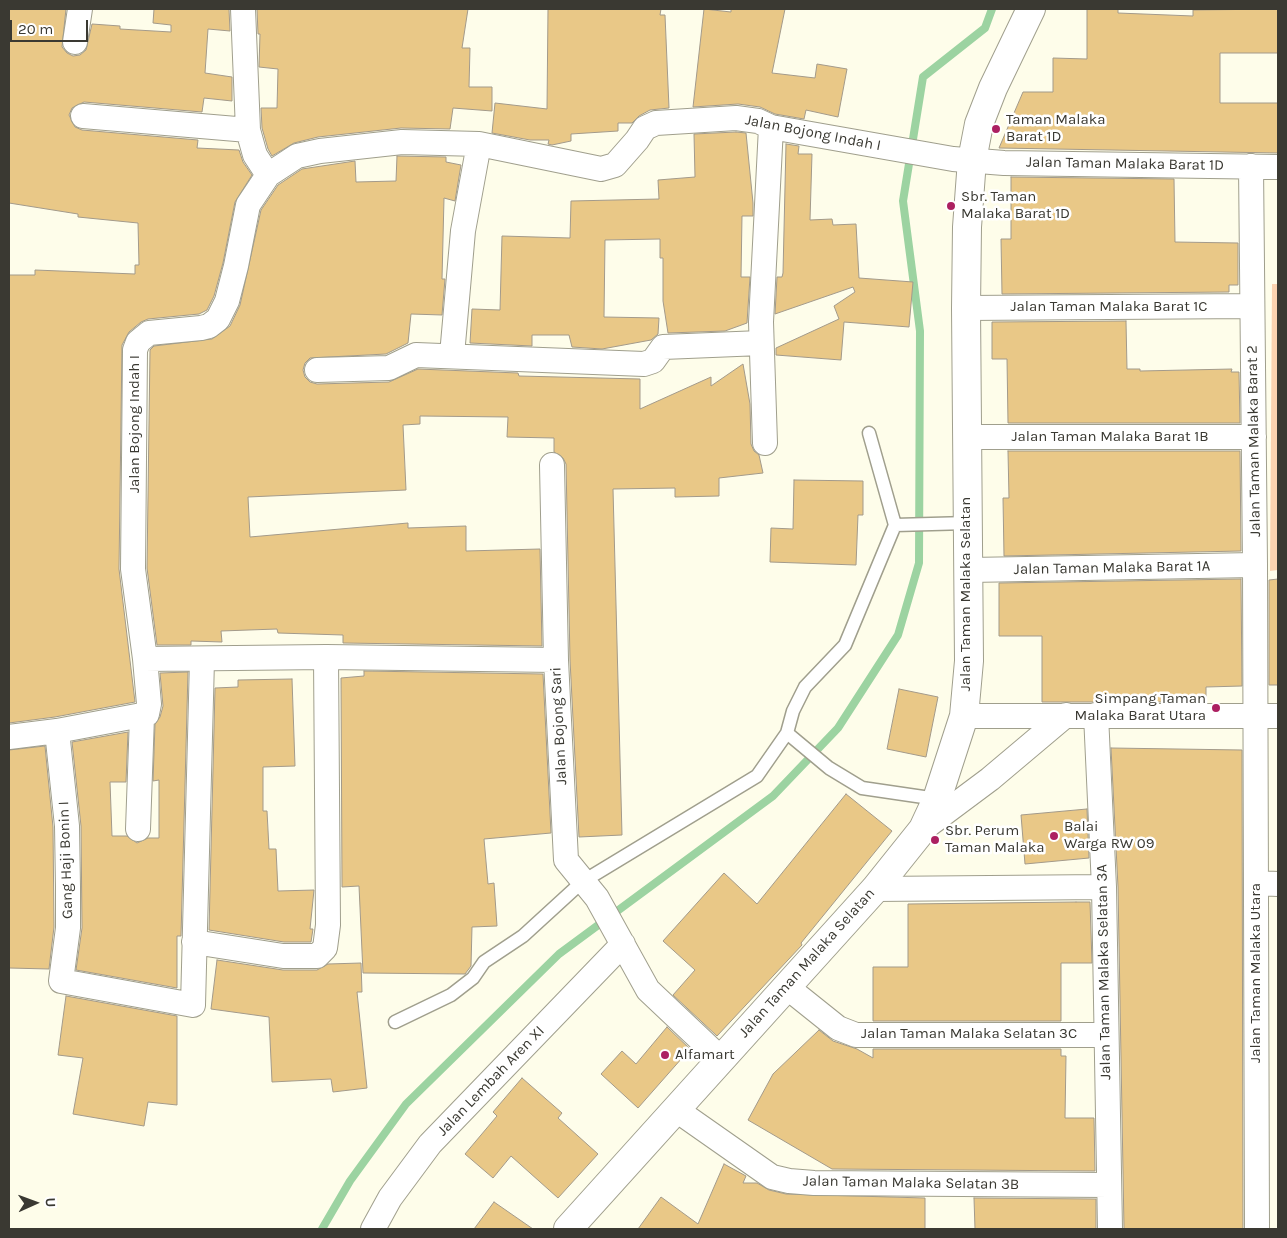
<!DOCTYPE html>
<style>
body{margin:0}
#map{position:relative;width:1287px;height:1238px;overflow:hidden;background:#fefdea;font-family:Karla,sans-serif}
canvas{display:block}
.frame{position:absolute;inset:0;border:10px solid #3a3932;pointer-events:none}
.north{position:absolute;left:10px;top:1178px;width:50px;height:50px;-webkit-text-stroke:4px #fff;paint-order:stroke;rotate:88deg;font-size:14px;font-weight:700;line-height:20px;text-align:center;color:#3a3932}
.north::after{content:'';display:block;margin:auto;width:18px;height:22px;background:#3a3932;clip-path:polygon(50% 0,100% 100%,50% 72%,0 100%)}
.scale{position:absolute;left:10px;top:20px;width:78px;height:22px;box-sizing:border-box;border:2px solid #3a3932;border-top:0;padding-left:6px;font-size:15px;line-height:18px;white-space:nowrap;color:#3a3932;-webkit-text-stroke:4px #fff;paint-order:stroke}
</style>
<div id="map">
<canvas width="1287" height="1238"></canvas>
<div class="frame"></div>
<div class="north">U</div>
<div class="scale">20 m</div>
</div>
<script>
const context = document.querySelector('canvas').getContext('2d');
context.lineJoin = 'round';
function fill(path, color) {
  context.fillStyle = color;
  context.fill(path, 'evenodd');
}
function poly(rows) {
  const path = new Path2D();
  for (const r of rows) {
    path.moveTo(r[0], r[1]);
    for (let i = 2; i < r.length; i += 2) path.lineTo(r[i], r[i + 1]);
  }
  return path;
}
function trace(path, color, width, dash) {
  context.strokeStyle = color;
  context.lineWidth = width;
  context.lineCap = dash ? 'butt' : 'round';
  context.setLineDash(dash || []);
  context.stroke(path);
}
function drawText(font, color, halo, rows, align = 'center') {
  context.font = font + ' Karla,sans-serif';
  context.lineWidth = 5;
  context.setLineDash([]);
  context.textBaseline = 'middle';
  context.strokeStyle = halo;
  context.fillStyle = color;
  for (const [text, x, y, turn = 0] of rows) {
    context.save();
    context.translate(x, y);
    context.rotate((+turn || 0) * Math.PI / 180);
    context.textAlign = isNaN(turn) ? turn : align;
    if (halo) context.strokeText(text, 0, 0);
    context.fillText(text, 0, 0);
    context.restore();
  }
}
const green = poly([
 [1272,284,1278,284,1278,570,1270,571]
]);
const stream = poly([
 [322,1229,350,1181,406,1104,559,954,773,796,838,728,898,635,919,563,920,331,903,201,923,77,985,28,992,9]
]);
const building = poly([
 [9,9,66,9,62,47,67,53,73,56,80,55,86,50,92,24,120,26,120,29,171,32,171,25,153,23,154,9,229,9,230,31,208,29,205,73,232,77,232,101,204,98,202,112,84,102,72,108,69,115,75,127,82,130,198,140,197,148,239,150,243,162,252,175,235,202,223,263,214,296,207,310,199,314,148,319,141,322,129,332,122,345,119,569,135,702,55,717,9,723,9,275,35,275,35,270,135,274,135,265,139,265,138,223,78,217,78,214,9,203,9,9],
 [257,9,468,9,462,48,470,48,469,87,492,87,492,111,453,108,450,129,401,128,318,137,294,143,272,156,268,149,262,128,261,108,277,108,278,69,259,67,260,34,258,34,257,9],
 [548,9,661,9,660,15,665,15,669,108,650,110,639,116,632,123,618,123,618,131,571,134,571,141,552,145,548,144,549,140,530,140,492,133,495,103,547,109,548,9],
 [704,9,731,12,731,9,785,9,772,73,815,78,817,64,847,69,838,117,806,110,804,119,775,114,760,107,738,104,693,107,704,9],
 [1087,9,1118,9,1118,13,1193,16,1193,10,1278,9,1278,53,1220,53,1220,103,1278,103,1278,153,999,148,1023,92,1053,92,1053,58,1087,59,1087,9],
 [736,132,746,133,753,203,753,216,742,216,741,277,750,277,747,323,725,331,668,333,663,301,663,258,660,258,660,239,605,240,604,317,659,318,658,334,651,340,602,349,572,347,569,335,532,335,532,346,470,343,472,309,500,310,502,236,570,238,571,201,659,199,658,180,695,177,694,134,736,132],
 [786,144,799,146,798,154,812,154,810,220,832,219,833,225,856,224,859,278,913,282,909,327,844,322,841,360,776,355,776,348,839,319,834,306,855,292,853,287,775,314,777,277,782,277,783,273,786,144],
 [397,156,446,157,446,162,461,165,455,201,444,198,442,279,445,279,442,315,411,314,408,343,386,354,310,358,305,363,303,370,305,377,310,382,317,384,389,382,418,369,518,373,519,376,640,379,640,409,711,377,711,386,743,364,750,404,751,444,754,451,759,455,763,473,719,478,719,496,675,497,675,488,613,489,622,835,579,837,570,660,566,464,563,458,554,452,554,438,507,437,508,417,420,416,420,424,403,425,406,490,248,497,250,537,408,523,408,528,466,526,466,551,540,549,542,646,343,643,343,635,278,633,277,629,221,631,222,642,191,641,191,645,157,645,147,568,150,350,154,346,212,339,230,326,240,305,261,210,278,185,302,169,355,161,356,182,396,181,397,156],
 [1011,177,1174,179,1175,242,1238,243,1238,285,1229,285,1229,292,1002,294,1001,239,1011,239,1011,177],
 [1126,321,1127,369,1140,369,1140,371,1232,369,1231,372,1239,372,1240,423,1008,423,1007,359,992,359,992,322,1126,321],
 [1008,451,1240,451,1241,551,1004,556,1003,498,1009,498,1008,451],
 [794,480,863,481,863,515,858,515,856,565,770,562,771,528,793,529,794,480],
 [1241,579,1242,686,1206,687,1206,702,1042,702,1042,636,999,636,999,583,1241,579],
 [1278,579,1278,685,1269,685,1269,580,1278,579],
 [364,671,543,674,551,833,484,839,488,884,494,883,497,926,472,927,471,966,465,974,363,973,359,886,342,887,341,678,364,676,364,671],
 [188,672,181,936,177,936,177,988,76,970,82,928,81,826,72,742,128,732,126,782,110,782,112,836,127,836,137,843,148,838,159,838,159,780,153,781,155,724,160,717,163,706,160,673,188,672],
 [292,679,295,766,263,767,263,811,267,811,269,849,276,849,278,891,314,890,310,929,313,929,311,942,284,942,209,930,215,688,238,687,238,680,292,679],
 [899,689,938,697,926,757,887,749,899,689],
 [45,746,53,827,54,927,49,969,9,968,9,750,45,746],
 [1111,748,1242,750,1243,1229,1124,1229,1118,887,1111,748],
 [846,794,892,831,801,943,802,945,717,1036,673,995,695,970,663,941,724,873,757,904,846,794],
 [1087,809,1089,858,1025,864,1021,815,1087,809],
 [1076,902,1090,902,1092,963,1061,963,1061,1021,873,1021,873,967,908,967,908,904,1076,902],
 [217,960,283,970,317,970,328,964,361,963,362,992,357,992,367,1088,333,1092,331,1079,272,1082,269,1017,211,1009,217,960],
 [66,996,177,1016,177,1105,148,1102,144,1126,73,1114,83,1058,58,1055,66,996],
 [667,1027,690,1049,638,1108,601,1074,622,1051,636,1064,667,1027],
 [819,1030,833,1041,857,1049,873,1058,873,1049,1061,1049,1061,1056,1066,1056,1065,1118,1094,1118,1095,1171,832,1169,748,1120,773,1074,819,1030],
 [522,1078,562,1113,558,1118,598,1154,558,1198,511,1156,493,1178,465,1154,497,1116,493,1112,522,1078],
 [724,1164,746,1176,743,1183,757,1183,769,1190,786,1194,925,1198,925,1229,638,1229,661,1197,698,1224,724,1164],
 [974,1198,1096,1199,1096,1229,975,1229,974,1198],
 [494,1202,533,1229,474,1229,494,1202]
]);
const service = poly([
 [895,525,968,523],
 [787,733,829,768,862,788,937,799],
 [395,1022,451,995,473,978,484,962,523,936,582,882,757,776,787,733,793,711,805,687,845,645,895,525,869,433]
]);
const minor = poly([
 [243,9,248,130,255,155,268,175],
 [75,42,80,9],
 [83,116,248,130],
 [1251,166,1255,565,1257,1229],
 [966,308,1252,306],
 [452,355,463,231,479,144],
 [317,370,389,368,416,355,644,364,653,361,663,347,761,343],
 [966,437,1254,437],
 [765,443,761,322,771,127],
 [552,465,556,660,566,860,597,898,648,990,720,1058],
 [969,570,1255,565],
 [145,659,326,657,556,660],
 [1096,715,1104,887,1110,1229],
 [964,716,1278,716],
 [57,731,67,826,68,887,68,928,61,981,193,1005,202,660],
 [9,737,57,731,147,714,149,704,145,659,133,569,135,350,138,342,149,333,201,328,209,326,218,319,227,301,236,266,248,205,268,175,297,156,320,151,402,142,479,144,601,169,615,165,637,140,645,128,656,123,736,118,758,121,771,127,953,159,1004,163,1278,167],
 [138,829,142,716],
 [923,829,990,779,1066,715],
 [1256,883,1278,884],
 [875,889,1104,887],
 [194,942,283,956,317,956,325,948,328,925,326,657],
 [788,988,838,1028,856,1035,1105,1035],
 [675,1109,772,1177,789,1181,814,1183,1109,1185],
 [373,1229,390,1198,430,1144,623,944]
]);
const tertiary = poly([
 [568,1229,875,889,923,829,937,799,964,716,969,661,966,308,967,227,972,160,979,124,993,88,1031,9]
]);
const markers = [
 [996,129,5,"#ac2061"],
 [951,206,5,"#ac2061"],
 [1216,708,5,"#ac2061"],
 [1054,836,5,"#ac2061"],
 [935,840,5,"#ac2061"],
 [665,1055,5,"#ac2061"]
];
const poiNames = [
 ["Taman Malaka",1006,120],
 ["Barat 1D",1006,137],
 ["Sbr. Taman",961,197],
 ["Malaka Barat 1D",961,214],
 ["Simpang Taman",1206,699,"right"],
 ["Malaka Barat Utara",1206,716,"right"],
 ["Balai",1064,827],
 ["Warga RW 09",1064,844],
 ["Sbr. Perum",945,831],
 ["Taman Malaka",945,848],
 ["Alfamart",675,1055]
];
const streetNames = [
 ["Jalan Bojong Indah I",813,133,11],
 ["Jalan Taman Malaka Barat 1D",1125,164,1],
 ["Jalan Taman Malaka Barat 1C",1109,307],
 ["Jalan Bojong Indah I",135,424,-90],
 ["Jalan Taman Malaka Barat 1B",1110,437],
 ["Jalan Taman Malaka Barat 2",1254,441,-91],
 ["Jalan Taman Malaka Barat 1A",1112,568,-1],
 ["Jalan Taman Malaka Selatan",966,594,-90],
 ["Jalan Bojong Sari",559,726,-93],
 ["Gang Haji Bonin I",66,860,-92],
 ["Jalan Taman Malaka Selatan",807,963,-48],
 ["Jalan Taman Malaka Selatan 3A",1104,972,-91],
 ["Jalan Taman Malaka Utara",1256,973,-90],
 ["Jalan Taman Malaka Selatan 3C",969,1034],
 ["Jalan Lembah Aren XI",491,1081,-46],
 ["Jalan Taman Malaka Selatan 3B",911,1183,1]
];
fill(green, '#fbd3b0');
trace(stream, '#9cd3a1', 8);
fill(building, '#e9c887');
trace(building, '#a39a8a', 1);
trace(service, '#a09f8d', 15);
trace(minor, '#a09f8d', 26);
trace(tertiary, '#a09f8d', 30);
trace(service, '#fff', 12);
trace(minor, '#fff', 24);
trace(tertiary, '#fff', 28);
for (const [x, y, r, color] of markers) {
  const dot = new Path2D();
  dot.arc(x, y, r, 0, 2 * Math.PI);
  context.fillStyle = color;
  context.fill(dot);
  trace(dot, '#fff', 2);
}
drawText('15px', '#3a3932', '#fff', poiNames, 'left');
drawText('15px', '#3a3932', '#fff', streetNames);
</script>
